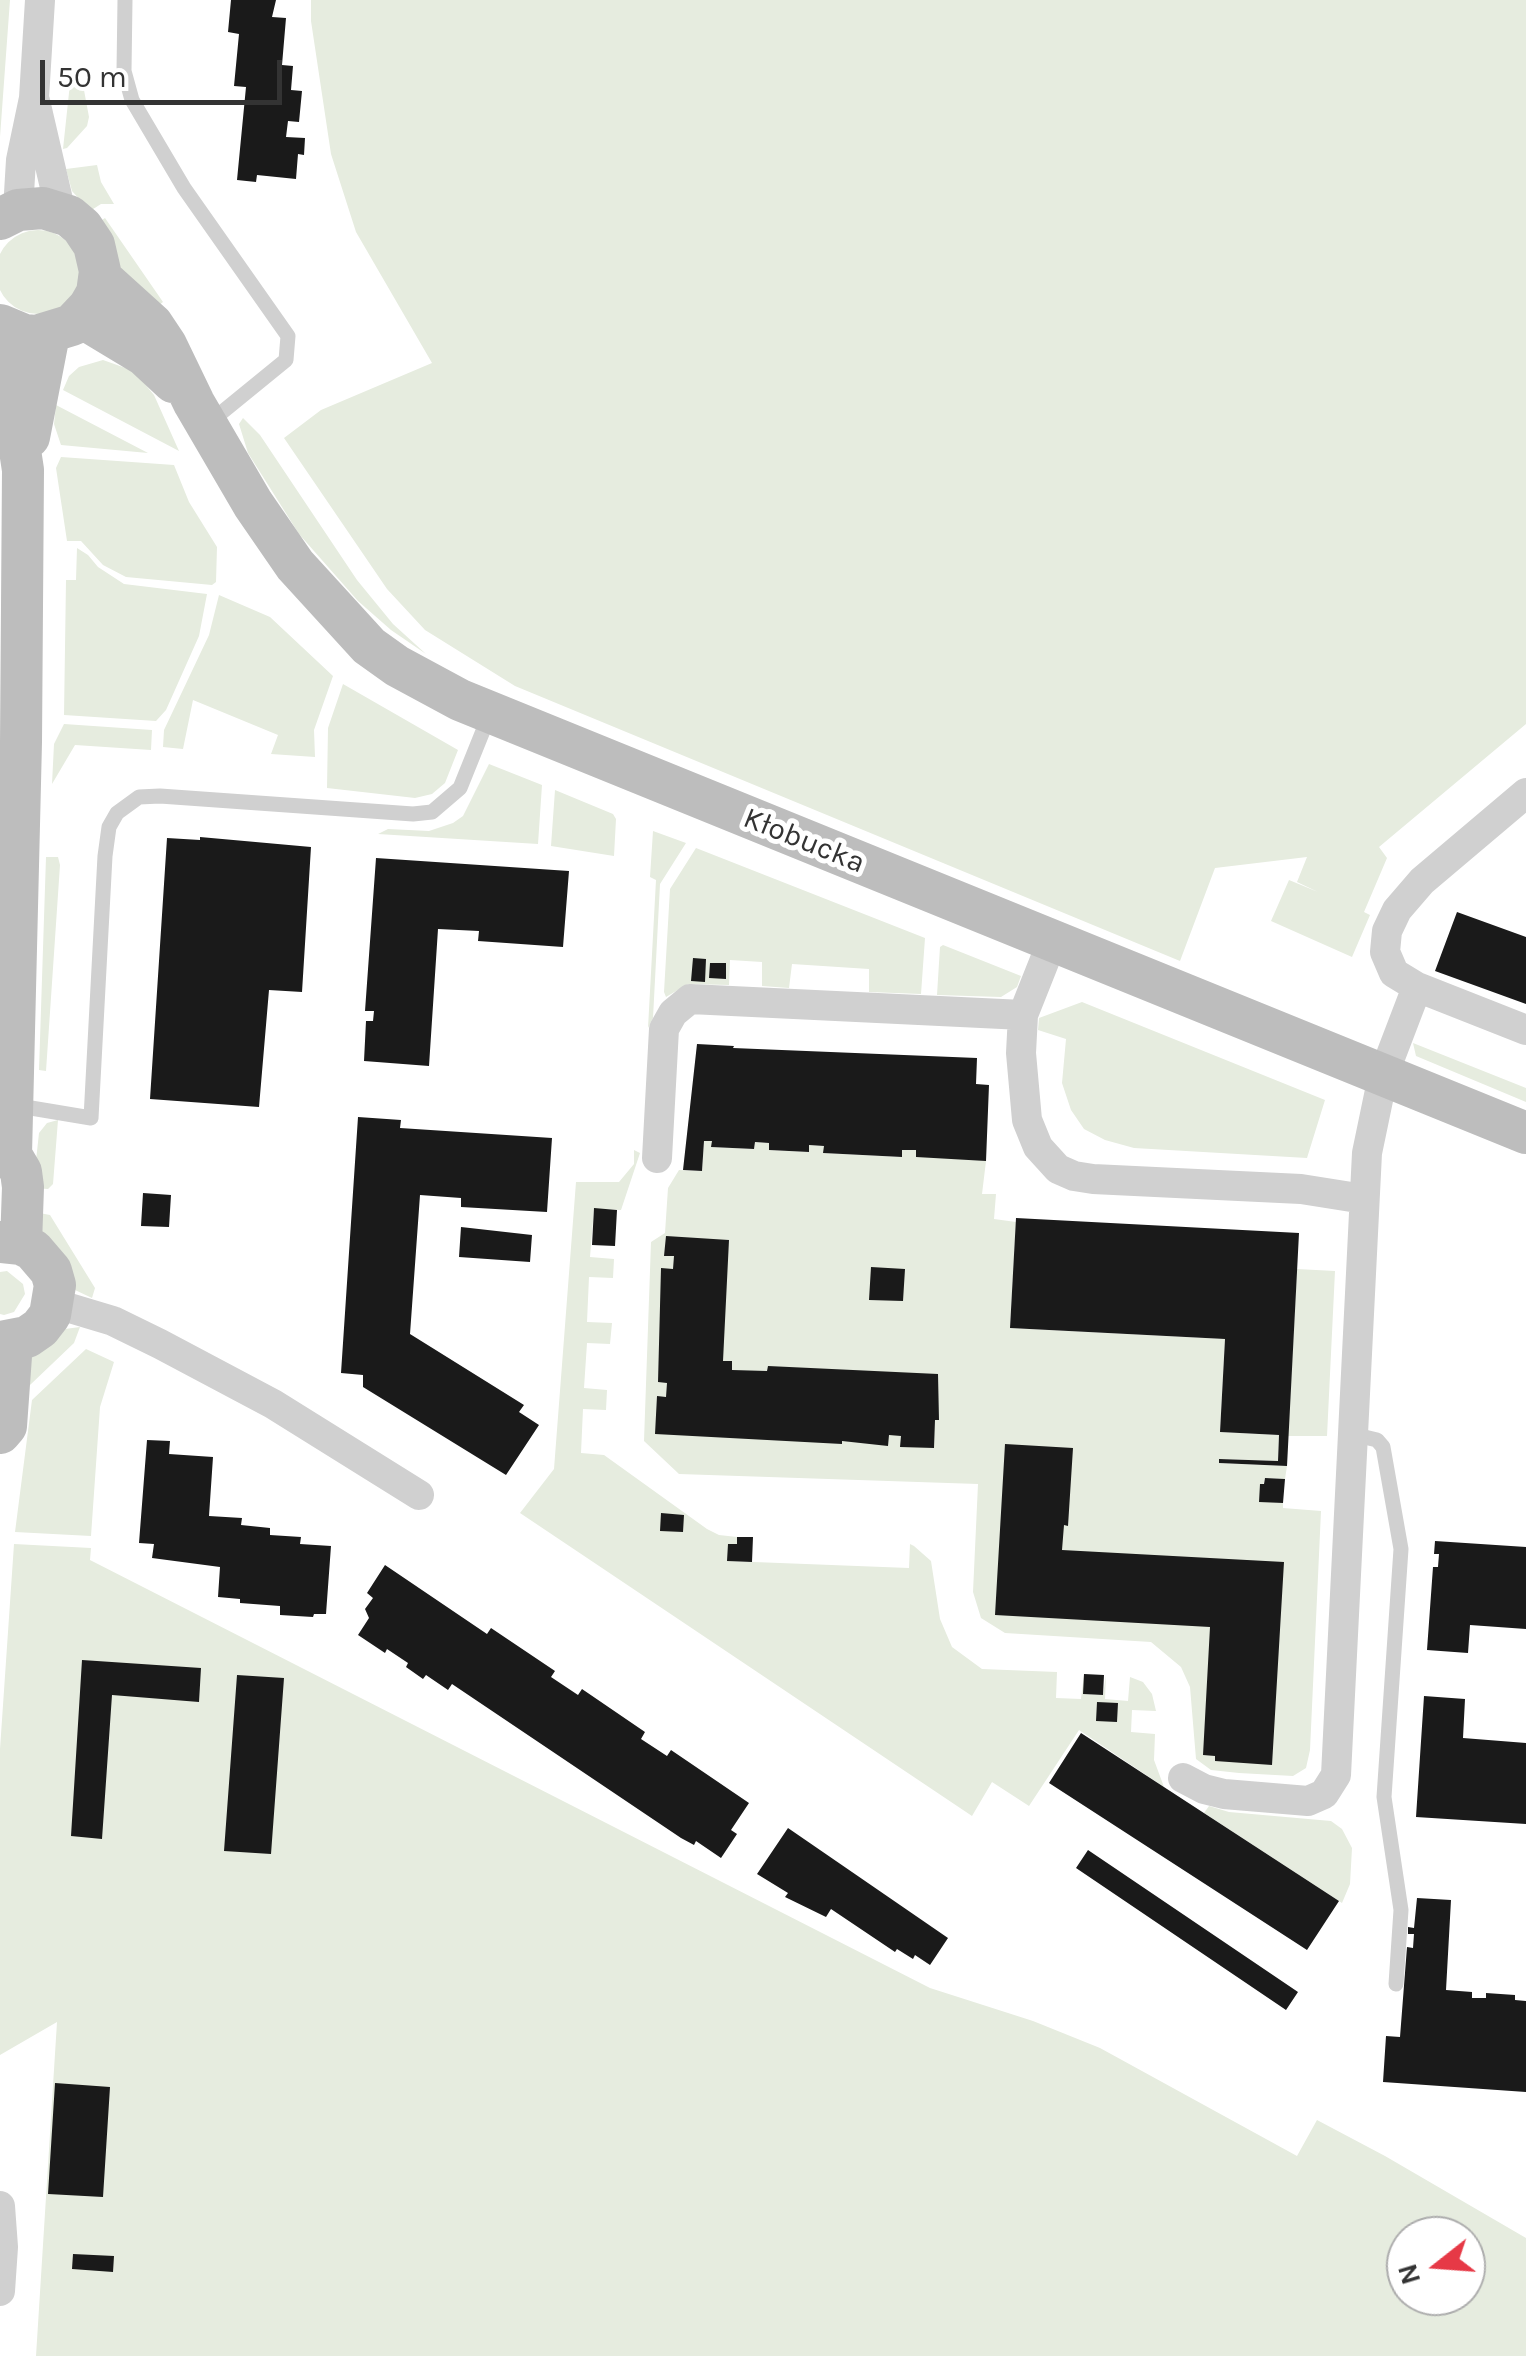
<!DOCTYPE html>
<meta charset="utf-8">
<style>
body{margin:0}
#map{position:relative;width:1526px;height:2356px;overflow:hidden;background:#fff;font-family:Karla,sans-serif}
canvas{display:block}
.north{position:absolute;left:1386px;top:2216px;width:100px;height:100px;box-sizing:border-box;background:#fff;border:2px solid #adadad;border-radius:50%;rotate:253deg;font-size:28px;font-weight:700;line-height:40px;text-align:center;color:#333}
.north::after{content:'';display:block;margin:auto;width:35px;height:45px;background:#e63946;clip-path:polygon(50% 0,100% 100%,50% 72%,0 100%)}
.scale{position:absolute;left:40px;top:60px;width:242px;height:45px;box-sizing:border-box;border:5px solid #333;border-top:0;padding-left:12px;font-size:30px;line-height:35px;white-space:nowrap;color:#333;-webkit-text-stroke:8px #fff;paint-order:stroke}
</style>
<div id="map">
<canvas width="1526" height="2356"></canvas>
<div class="north">N</div>
<div class="scale">50 m</div>
</div>
<script>
const context = document.querySelector('canvas').getContext('2d');
context.lineJoin = 'round';
function fill(path, color) {
  context.fillStyle = color;
  context.fill(path, 'evenodd');
}
function poly(rows) {
  const path = new Path2D();
  for (const r of rows) {
    if (r.length === 3) {
      path.moveTo(r[0] + r[2], r[1]);
      path.arc(r[0], r[1], r[2], 0, 2 * Math.PI);
      continue;
    }
    path.moveTo(r[0], r[1]);
    for (let i = 2; i < r.length; i += 2) path.lineTo(r[i], r[i + 1]);
  }
  return path;
}
function trace(path, color, width, dash) {
  context.strokeStyle = color;
  context.lineWidth = width;
  context.lineCap = dash ? 'butt' : 'round';
  context.setLineDash(dash || []);
  context.stroke(path);
}
function drawText(font, color, halo, rows, align = 'center') {
  context.font = font + ' Karla,sans-serif';
  context.lineWidth = 10;
  context.setLineDash([]);
  context.textBaseline = 'middle';
  context.strokeStyle = halo;
  context.fillStyle = color;
  for (const [text, x, y, turn = 0] of rows) {
    context.save();
    context.translate(x, y);
    context.rotate((+turn || 0) * Math.PI / 180);
    context.textAlign = isNaN(turn) ? turn : align;
    if (halo) context.strokeText(text, 0, 0);
    context.fillText(text, 0, 0);
    context.restore();
  }
}
const green = poly([
 [0,0,10,0,0,137],
 [311,0,1526,0,1526,724,1379,847,1387,858,1364,912,1370,915,1352,957,1271,921,1289,880,1318,892,1297,882,1307,857,1215,868,1180,961,515,686,425,630,387,589,284,438,321,410,432,363,356,232,331,154,311,21],
 [71,74,81,74,89,117,87,126,67,148,63,149],
 [97,165,101,182,114,204,101,204,90,211,72,191,66,169],
 [105,218,163,302,155,308,123,275,102,220],
 [38,272,42],
 [103,360,134,371,154,395,179,451,63,390,69,376,79,367],
 [56,405,148,453,61,445,54,424],
 [243,418,260,435,357,580,393,624,426,654,391,630,358,601,299,534,248,453,239,424],
 [61,457,174,465,189,502,217,547,216,582,212,585,126,577,103,565,81,541,67,541,56,468],
 [77,548,88,555,98,567,124,584,207,594,199,636,166,710,156,721,64,715,66,580,76,580],
 [219,595,270,617,333,676,314,730,315,757,271,754,278,735,193,700,183,749,163,747,164,730,209,635],
 [343,684,458,750,445,783,432,794,415,798,327,788,328,728],
 [64,724,152,730,151,750,75,745,52,784,54,744],
 [489,764,542,785,538,844,378,834,388,829,429,831,453,823,463,816],
 [555,790,613,814,616,819,614,856,551,846],
 [653,831,686,843,660,884,653,1018,648,1028,656,880,650,877],
 [696,848,925,938,921,994,869,992,869,969,792,964,789,988,762,986,762,962,730,960,729,985,688,984,666,997,664,992,670,889],
 [46,857,58,857,60,865,46,1071,39,1070],
 [943,945,1021,976,1017,987,1001,997,937,995,940,947],
 [1082,1002,1325,1100,1307,1158,1134,1148,1105,1140,1084,1129,1071,1110,1062,1083,1066,1039,1038,1030,1039,1018],
 [1413,1043,1526,1088,1526,1102,1416,1056],
 [58,1120,53,1184,48,1189,33,1188,39,1133,47,1123],
 [704,1141,712,1141,712,1147,754,1149,755,1142,769,1143,769,1150,808,1152,809,1145,824,1146,824,1153,901,1157,902,1150,916,1150,986,1161,982,1194,996,1194,994,1219,1016,1222,1010,1328,1225,1339,1220,1432,1279,1435,1278,1461,1220,1459,1219,1463,1287,1466,1285,1479,1265,1478,1259,1501,1283,1503,1283,1508,1321,1511,1310,1750,1306,1768,1293,1776,1239,1773,1211,1770,1196,1759,1190,1687,1181,1667,1151,1642,1005,1633,981,1618,973,1592,978,1484,679,1474,644,1441,651,1242,665,1233,668,1188,679,1170,702,1171],
 [634,1150,640,1153,621,1210,594,1209,590,1257,614,1259,613,1278,589,1277,587,1322,612,1323,610,1344,587,1343,584,1388,607,1390,606,1410,583,1409,581,1453,604,1455,707,1529,719,1535,737,1537,737,1544,728,1544,728,1561,909,1568,910,1544,914,1546,931,1561,940,1619,952,1647,982,1669,1057,1672,1056,1698,1081,1699,1084,1674,1084,1694,1103,1695,1106,1675,1105,1699,1128,1701,1130,1677,1143,1682,1152,1694,1156,1711,1132,1710,1131,1732,1155,1734,1154,1760,1164,1787,1079,1730,1029,1806,992,1782,972,1816,520,1513,554,1469,576,1182,619,1182,634,1164],
 [29,1211,50,1215,95,1288,92,1298,75,1290],
 [1297,1269,1335,1271,1327,1436,1288,1436],
 [7,1271,23,1284,25,1294,14,1312,4,1315,0,1314,0,1272],
 [80,1327,74,1343,30,1385,26,1361,65,1329],
 [86,1349,114,1362,100,1407,91,1536,15,1532,32,1400],
 [14,1544,91,1548,90,1560,930,1988,1033,2021,1100,2048,1297,2156,1317,2120,1385,2156,1526,2238,1526,2356,36,2356,57,2022,0,2055,0,1749],
 [1406,2236,1466,2236,1466,2296,1406,2296],
 [1209,1806,1229,1812,1331,1821,1342,1829,1352,1848,1350,1884,1342,1903,1204,1813]
]);
const building = poly([
 [231,0,276,0,272,17,286,18,282,65,293,66,291,90,302,91,299,122,288,121,286,137,305,138,304,155,298,154,296,179,257,175,256,182,237,180,246,87,234,86,239,34,228,32],
 [200,837,311,847,302,992,269,990,259,1107,150,1099,167,838,200,840],
 [376,858,569,871,563,947,478,941,479,931,438,929,429,1066,364,1061,366,1021,373,1021,374,1011,365,1011],
 [1457,912,1526,937,1526,1004,1435,971],
 [693,958,706,959,705,982,691,981],
 [710,963,726,963,726,979,709,978],
 [697,1044,734,1046,733,1048,977,1058,976,1084,989,1085,986,1161,916,1157,916,1150,902,1150,902,1157,823,1153,824,1146,809,1145,809,1152,769,1150,769,1143,755,1142,754,1149,711,1147,712,1141,704,1141,702,1171,683,1170],
 [358,1117,401,1120,400,1128,552,1138,547,1212,461,1207,461,1198,420,1195,410,1334,524,1405,519,1412,539,1425,506,1475,363,1387,363,1375,341,1373],
 [143,1193,171,1195,169,1227,141,1226],
 [594,1208,617,1210,615,1246,592,1245],
 [1016,1218,1299,1233,1287,1466,1219,1463,1219,1459,1278,1461,1279,1435,1220,1432,1225,1339,1010,1328],
 [461,1227,532,1235,530,1262,459,1257],
 [666,1236,729,1240,723,1361,732,1361,732,1370,767,1371,768,1366,938,1374,939,1420,935,1420,934,1448,900,1447,901,1436,889,1435,888,1446,842,1441,842,1444,655,1434,657,1396,666,1397,667,1383,658,1382,661,1268,673,1269,674,1256,664,1256],
 [871,1267,905,1269,903,1301,869,1300],
 [147,1440,170,1441,169,1454,213,1457,209,1516,242,1518,241,1525,270,1528,270,1535,301,1537,300,1544,331,1546,326,1614,314,1614,313,1617,280,1615,280,1606,240,1603,240,1599,218,1597,220,1567,152,1558,154,1544,139,1543],
 [1005,1444,1073,1448,1068,1526,1064,1525,1062,1550,1284,1562,1272,1765,1215,1761,1215,1756,1203,1755,1210,1627,995,1615],
 [1265,1478,1285,1479,1283,1503,1259,1502,1260,1484,1264,1484],
 [661,1513,684,1515,683,1532,660,1531],
 [737,1537,753,1537,752,1562,727,1561,728,1544,737,1544],
 [1435,1541,1526,1547,1526,1629,1470,1625,1468,1653,1427,1650,1433,1567,1438,1567,1439,1554,1434,1554],
 [385,1565,487,1634,491,1628,555,1671,551,1677,578,1695,582,1689,645,1732,641,1739,667,1756,671,1750,749,1803,731,1830,737,1834,721,1858,696,1841,694,1845,681,1838,452,1684,448,1690,426,1675,423,1679,406,1667,408,1663,387,1649,385,1653,358,1635,369,1618,365,1609,373,1598,367,1593],
 [82,1660,201,1668,199,1702,112,1695,102,1839,71,1836],
 [1084,1674,1104,1675,1103,1695,1083,1694],
 [237,1675,284,1678,271,1854,224,1851],
 [1424,1696,1465,1699,1463,1738,1526,1743,1526,1824,1416,1817],
 [1097,1702,1118,1703,1117,1722,1096,1721],
 [1081,1733,1339,1901,1307,1950,1049,1783],
 [788,1828,948,1938,930,1965,915,1955,913,1959,897,1949,895,1952,831,1909,826,1917,785,1897,788,1893,757,1874],
 [1088,1850,1298,1992,1286,2010,1076,1868],
 [1417,1898,1451,1900,1446,1990,1472,1992,1472,1998,1486,1998,1486,1993,1515,1995,1515,2000,1526,2001,1526,2092,1383,2082,1386,2036,1400,2037,1407,1947,1413,1948,1414,1934,1408,1934,1408,1927,1414,1928],
 [55,2083,110,2087,103,2197,48,2194],
 [73,2254,114,2256,113,2272,72,2269]
]);
const lane = poly([
 [125,0,124,71,132,100,184,188,288,336,286,360,210,422],
 [13,1105,91,1118,105,856,109,827,117,813,139,797,160,796,413,814,432,812,460,788,489,716],
 [1352,1434,1377,1440,1383,1447,1401,1549,1384,1797,1401,1910,1396,1984]
]);
const street = poly([
 [35,101,61,213],
 [18,210,21,160,34,98,40,0],
 [1052,942,1023,1015,1021,1053,1027,1120,1038,1147,1058,1169,1074,1176,1093,1179,1301,1189,1364,1199],
 [1417,987,1526,1030],
 [657,1158,664,1029,673,1013,690,999,1023,1015],
 [53,1303,113,1321,160,1344,273,1404,419,1495],
 [1183,1778,1204,1789,1224,1794,1308,1801,1324,1794,1336,1775,1367,1153,1383,1076,1417,987,1394,973,1385,952,1387,931,1397,910,1422,881,1526,793],
 [0,2206,3,2247,0,2291]
]);
const secondary = poly([
 [0,219,18,210,43,208,69,216,82,227,94,245,100,271,97,293,89,307,72,325,36,336,24,335,0,325],
 [100,277,152,324,166,345,194,403,253,504,295,565,369,646,397,666,460,700,1526,1133],
 [81,317,144,355,173,382],
 [6,329,10,385,23,470,21,742,11,1155,21,1172,23,1187,21,1244],
 [29,437,49,334],
 [0,1242,21,1244,33,1250,51,1271,55,1285,50,1315,40,1328,27,1337,0,1342],
 [0,1433,6,1426,12,1342]
]);
const streetNames = [
 ["Kłobucka",804,841,22]
];
fill(green, '#e6ecdf');
fill(building, '#1a1a1a');
trace(lane, '#d0d0d0', 15);
trace(street, '#d0d0d0', 30);
trace(secondary, '#bdbdbd', 42);
drawText('30px', '#333', '#fff', streetNames);
</script>
